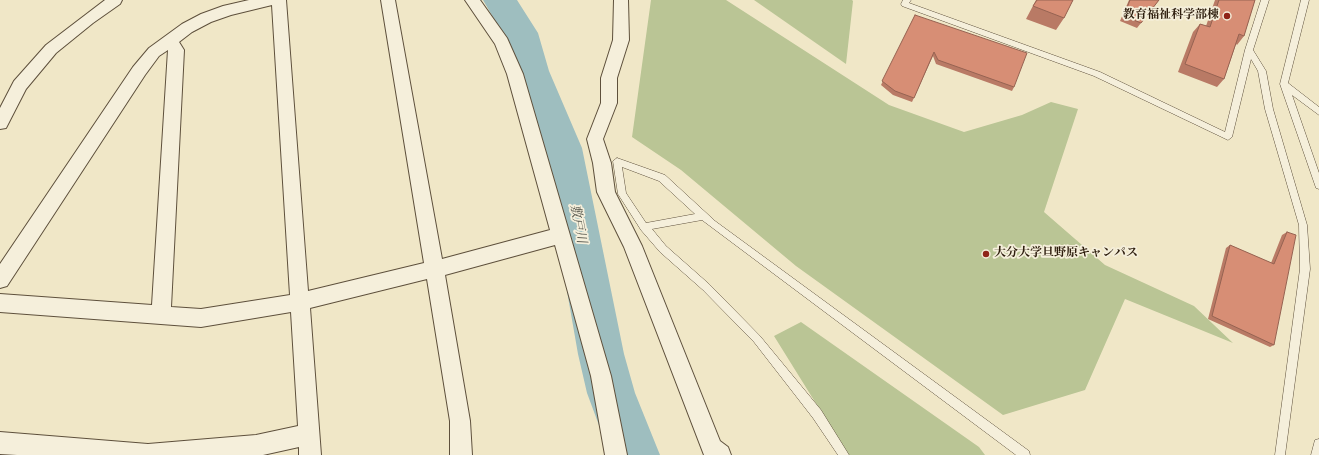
<!DOCTYPE html>
<meta charset="utf-8">
<style>
body{margin:0}
canvas{display:block;background:#f0e7c7}
</style>
<canvas width="1319" height="455"></canvas>
<script>
const context = document.querySelector('canvas').getContext('2d');
context.lineJoin = 'round';
function fill(path, color) {
  context.fillStyle = color;
  context.fill(path, 'evenodd');
}
function poly(rows) {
  const path = new Path2D();
  for (const r of rows) {
    path.moveTo(r[0], r[1]);
    for (let i = 2; i < r.length; i += 2) path.lineTo(r[i], r[i + 1]);
  }
  return path;
}
function trace(path, color, width, dash) {
  context.strokeStyle = color;
  context.lineWidth = width;
  context.lineCap = dash ? 'butt' : 'round';
  context.setLineDash(dash || []);
  context.stroke(path);
}
function drawText(font, color, halo, rows, align = 'center') {
  context.font = font + ' "IM FELL English","Noto Serif JP",serif';
  context.lineWidth = 3.5;
  context.setLineDash([]);
  context.textBaseline = 'middle';
  context.strokeStyle = halo;
  context.fillStyle = color;
  for (const [text, x, y, turn = 0] of rows) {
    context.save();
    context.translate(x, y);
    context.rotate((+turn || 0) * Math.PI / 180);
    context.textAlign = isNaN(turn) ? turn : align;
    if (halo) context.strokeText(text, 0, 0);
    context.fillText(text, 0, 0);
    context.restore();
  }
}
const green = poly([
 [651,0,726,0,889,105,964,132,1022,115,1051,102,1078,109,1044,212,1105,265,1194,306,1233,343,1125,299,1085,390,1003,415,796,266,681,170,632,137],
 [754,0,852,0,853,1,846,64],
 [801,322,979,447,985,455,848,455,774,336]
]);
const river = poly([
 [483,0,517,0,538,33,549,71,582,148,624,354,635,393,660,455,610,455,587,393,578,354,542,148,513,71,502,33,483,0]
]);
const service = poly([
 [903,0,911,0,909,3,1100,72,1225,132,1245,50,1261,0,1269,0,1253,50,1266,71,1273,109,1307,225,1310,269,1285,455,1275,455,1300,269,1299,225,1265,109,1258,71,1251,59,1232,137,1228,140,1094,76,902,6,901,4,903,0],
 [1301,0,1309,0,1288,83,1319,107,1319,115,1292,95,1319,173,1319,189,1316,188,1315,185,1280,84,1301,0],
 [617,158,665,175,715,221,1029,451,1030,455,1016,455,702,220,652,229,666,246,709,284,760,336,821,410,849,455,838,455,813,418,754,342,703,290,660,252,641,230,618,194,613,161,617,158],
 [622,167,659,181,695,214,646,223,626,193,622,167],
 [1319,439,1319,455,1311,455,1315,440,1319,439]
]);
const minor = poly([
 [105,0,122,0,120,4,93,23,56,53,26,89,6,128,0,129,0,108,14,81,46,45,105,0],
 [249,0,286,0,308,291,424,263,381,0,395,0,442,259,550,230,507,74,495,44,465,0,480,0,507,38,523,74,611,376,627,455,605,455,591,376,555,245,445,275,470,421,472,455,450,455,450,421,427,279,310,308,321,455,299,455,299,447,263,455,17,455,0,454,0,432,148,444,256,435,298,426,291,312,201,327,0,312,0,294,152,305,168,50,159,56,145,75,7,286,0,288,0,264,133,67,149,48,182,24,201,14,223,6,249,0],
 [272,5,290,295,201,309,171,307,184,50,179,42,192,32,211,22,231,15,272,5],
 [614,0,628,0,629,40,617,78,617,103,603,139,611,163,615,192,642,246,720,441,728,447,731,455,704,455,624,247,597,192,593,163,587,139,601,103,601,78,613,40,614,0]
]);
const wall = poly([
 [1036,0,1073,0,1064,18,1056,30,1026,19],
 [1129,0,1159,0,1137,28,1120,21],
 [1215,0,1255,0,1244,36,1237,45,1236,44,1224,79,1217,87,1178,72,1193,32,1200,24,1206,26],
 [915,15,1014,87,1012,91,936,64,933,56,912,102,893,95,881,85],
 [1287,232,1274,345,1270,347,1208,319,1226,248,1230,245,1271,263,1282,235]
]);
const building = poly([
 [1037,0,1073,0,1064,18,1033,6,1037,0],
 [1130,0,1159,0,1141,23,1124,16,1130,0],
 [1219,0,1255,0,1244,36,1239,34,1224,79,1185,64,1200,24,1210,27,1219,0],
 [915,15,1027,53,1014,87,938,60,934,52,914,98,895,91,882,81,915,15],
 [1287,232,1296,235,1274,345,1212,316,1230,245,1274,264,1287,232]
]);
const markers = [
 [1227,16,4,"#8f2418"],
 [986,254,4,"#8f2418"]
];
const poiNames = [
 ["教育福祉科学部棟",1219,16],
 ["大分大学旦野原キャンパス",994,254,"left"]
];
const waterNames = [
 ["敷戸川",577,224,79]
];
fill(green, '#bac595');
fill(river, '#9ebebf');
trace(service, '#5e503c', 1);
trace(minor, '#5e503c', 2);
fill(service, '#f5efdb');
fill(minor, '#f5efdb');
fill(wall, '#b97a65');
fill(building, '#d78e75');
trace(building, '#966352', 1);
for (const [x, y, r, color] of markers) {
  const dot = new Path2D();
  dot.arc(x, y, r, 0, 2 * Math.PI);
  context.fillStyle = color;
  context.fill(dot);
  trace(dot, '#f5efdb', 1.5);
}
drawText('bold 12px', '#2d1d0d', '#f5efdb', poiNames, 'right');
drawText('italic 13px', '#55554b', '#f5efdb', waterNames);
</script>
